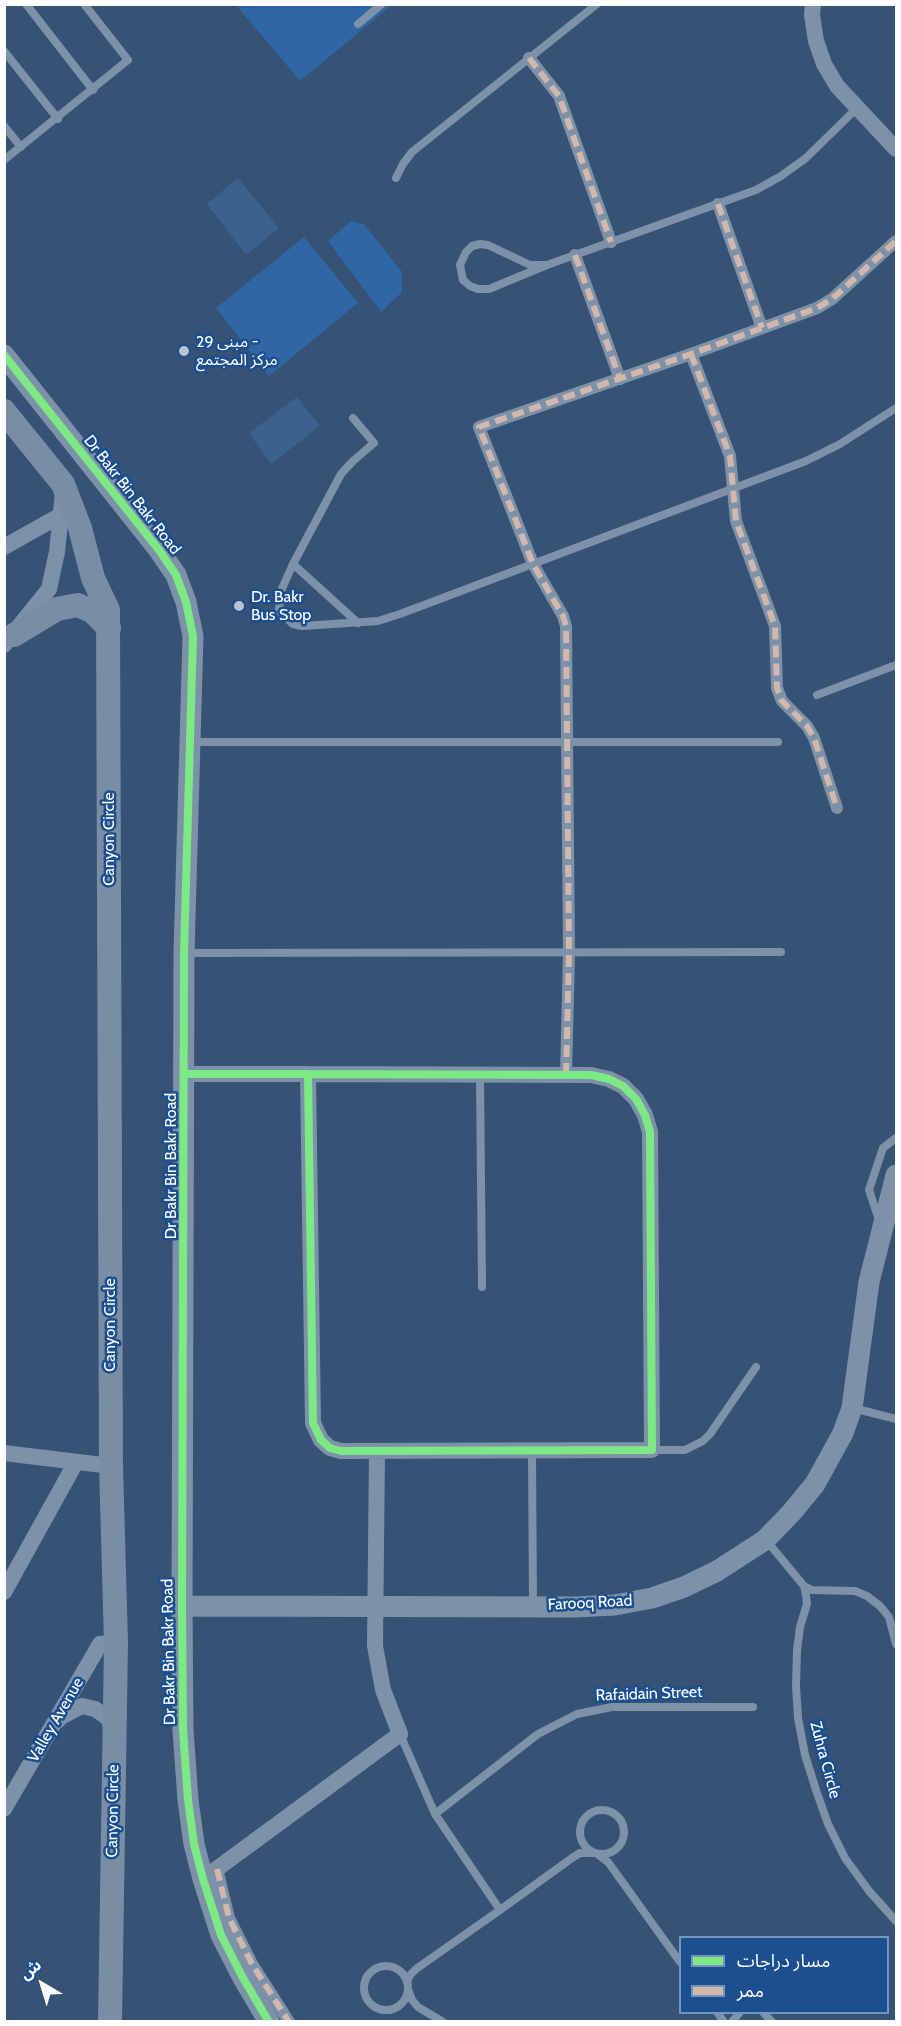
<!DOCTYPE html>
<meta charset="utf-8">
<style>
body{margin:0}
#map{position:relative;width:901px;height:2026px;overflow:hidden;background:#365274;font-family:Cabin,"Noto Sans Arabic",sans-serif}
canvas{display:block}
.frame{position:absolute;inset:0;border:6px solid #fff;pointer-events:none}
.legend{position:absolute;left:679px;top:1936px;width:210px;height:78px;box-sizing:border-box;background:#1b4f8f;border:2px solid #7695bc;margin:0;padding:8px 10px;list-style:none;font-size:18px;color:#fff}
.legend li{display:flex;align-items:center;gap:12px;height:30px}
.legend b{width:30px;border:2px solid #7695bc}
.north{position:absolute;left:12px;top:1954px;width:60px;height:60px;-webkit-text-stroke:4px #1b4f8f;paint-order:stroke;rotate:322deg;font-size:16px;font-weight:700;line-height:24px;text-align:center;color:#fff}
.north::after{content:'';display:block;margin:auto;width:21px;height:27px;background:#fff;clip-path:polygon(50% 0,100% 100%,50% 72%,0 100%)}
</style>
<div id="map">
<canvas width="901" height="2026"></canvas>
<div class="frame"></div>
<ul class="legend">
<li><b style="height:8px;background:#7ce984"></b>مسار دراجات</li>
<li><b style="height:8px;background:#d1b7ad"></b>ممر</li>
</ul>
<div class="north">ش</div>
</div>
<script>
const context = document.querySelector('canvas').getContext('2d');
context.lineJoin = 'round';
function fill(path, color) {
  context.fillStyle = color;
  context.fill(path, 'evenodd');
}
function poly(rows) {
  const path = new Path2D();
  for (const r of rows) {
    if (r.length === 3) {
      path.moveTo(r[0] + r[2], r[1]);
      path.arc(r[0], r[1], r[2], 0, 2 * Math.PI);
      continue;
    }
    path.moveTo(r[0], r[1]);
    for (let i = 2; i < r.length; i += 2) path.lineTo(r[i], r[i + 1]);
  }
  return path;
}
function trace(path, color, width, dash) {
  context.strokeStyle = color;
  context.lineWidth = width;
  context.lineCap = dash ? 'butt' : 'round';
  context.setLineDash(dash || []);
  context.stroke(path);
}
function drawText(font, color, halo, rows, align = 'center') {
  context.font = font + ' Cabin,"Noto Sans Arabic",sans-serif';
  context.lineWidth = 5;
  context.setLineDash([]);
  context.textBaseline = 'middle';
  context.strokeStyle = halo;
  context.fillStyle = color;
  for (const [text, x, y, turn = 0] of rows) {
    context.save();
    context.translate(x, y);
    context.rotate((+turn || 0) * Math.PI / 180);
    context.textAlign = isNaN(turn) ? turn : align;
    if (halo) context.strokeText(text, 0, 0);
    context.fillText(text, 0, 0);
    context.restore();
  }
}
const green = poly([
 [236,5,392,5,300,81],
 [351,221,364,224,402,272,402,292,381,312,328,241],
 [304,237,358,303,269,376,216,308]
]);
const water = poly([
 [238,178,279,228,246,255,207,204],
 [297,397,320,426,271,464,249,433]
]);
const service = poly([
 [26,4,93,90],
 [358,24,382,4],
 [4,51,58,119],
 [4,126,21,147],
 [4,160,128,60,84,4],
 [396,178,403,164,412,152,597,4],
 [547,265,530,265,488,245,480,244,472,246,466,252,460,265,463,280,470,286,478,289,489,289,547,265,756,190,781,176,806,158,857,108],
 [353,418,374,443,353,461,341,474,293,564,281,591,279,609,282,615,293,624,302,626,378,621,400,614,806,461,840,444,896,408],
 [293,564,358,623],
 [817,695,896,665],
 [189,742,778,742],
 [185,953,781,952],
 [480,1075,482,1287],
 [879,1220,869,1190,883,1148,896,1138],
 [853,1408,896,1419],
 [652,1450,685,1450,703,1441,710,1434,756,1367],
 [532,1452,533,1606],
 [766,1540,804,1586,806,1595,807,1604,800,1627,797,1650,796,1686,798,1718,805,1755,816,1790,828,1824,845,1858,869,1891,896,1921],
 [804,1586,812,1590,855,1591,867,1596,880,1606,889,1617,896,1644],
 [400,1734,435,1814,500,1910,572,1858,580,1853,596,1853,608,1862,680,1962],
 [602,1832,22],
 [435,1814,538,1734,577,1714,612,1707,753,1707],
 [386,1988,22],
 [407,1982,410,1975,416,1969,500,1910],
 [408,1989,412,2000,418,2007,443,2022],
 [717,2012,724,2022],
 [763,2012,772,2022],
 [732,2022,740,2012]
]);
const pedestrian = poly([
 [529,58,559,96,611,242],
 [718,204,762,328],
 [575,255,620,379],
 [691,354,730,456,736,521,775,626,777,688,782,701,807,726,814,738,837,808],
 [566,1075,569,953,566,626,563,616,533,564,479,427,691,354,817,308,832,299,896,241],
 [217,1869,229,1918,252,1964,289,2022]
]);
const minor = poly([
 [813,4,812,15,816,41,824,64,837,86,896,149],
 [4,547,61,515],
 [4,645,49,589,57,552,63,492],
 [185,1074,308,1074,591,1075,609,1079,623,1086,636,1099,645,1115,650,1132,652,1450,341,1451,330,1448,321,1440,313,1423,308,1074],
 [4,1453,111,1466],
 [4,1592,76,1462],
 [57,1721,61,1717,82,1706,95,1709,108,1718,113,1732],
 [4,1809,100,1644,116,1643],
 [203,1879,400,1734,383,1690,375,1646,377,1451]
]);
const tertiary = poly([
 [4,355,159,550,176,575,186,602,193,636,184,953,182,1606,183,1730,188,1800,194,1844,203,1879,221,1935,243,1978,269,2022],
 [182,1606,575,1607,615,1605,652,1598,684,1587,717,1571,765,1540,792,1512,815,1484,843,1433,852,1408,869,1282,896,1175]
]);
const secondary = poly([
 [4,411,63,484,80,528,93,578,108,610,111,1466,116,1643,110,2022],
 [14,635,57,609,78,605,93,612,109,628]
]);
const quiet = poly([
 [529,58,559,96,611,242],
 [718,204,762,328],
 [575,255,620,379],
 [691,354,730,456,736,521,775,626,777,688,782,701,807,726,814,738,837,808],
 [566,1075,569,953,566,626,563,616,533,564,479,427,691,354,817,308,832,299,896,241],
 [217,1869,229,1918,252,1964,289,2022]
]);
const cycleway = poly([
 [4,355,159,550,176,575,186,602,193,636,184,953,182,1606,183,1730,188,1800,194,1844,203,1879,221,1935,243,1978,269,2022],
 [185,1074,308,1074,591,1075,609,1079,623,1086,636,1099,645,1115,650,1132,652,1450,341,1451,330,1448,321,1440,313,1423,308,1074]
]);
const markers = [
 [184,351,6,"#b9c2ce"],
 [239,606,6,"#b9c2ce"]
];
const poiNames = [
 ["مبنى 29 -",196,342],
 ["مركز المجتمع",196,360],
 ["Dr. Bakr",251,597],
 ["Bus Stop",251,615]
];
const streetNames = [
 ["Dr Bakr Bin Bakr Road",132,495,52],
 ["Canyon Circle",109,839,-90],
 ["Dr Bakr Bin Bakr Road",171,1166,-90],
 ["Canyon Circle",110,1325,-90],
 ["Farooq Road",590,1603,-3],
 ["Dr Bakr Bin Bakr Road",169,1652,-91],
 ["Rafaidain Street",649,1694,-2],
 ["Valley Avenue",56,1720,-60],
 ["Zuhra Circle",825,1760,75],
 ["Canyon Circle",113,1811,-89]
];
fill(green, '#2f66a5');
fill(water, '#3b618d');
trace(service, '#7d92a8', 8);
trace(pedestrian, '#7d92a8', 12);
trace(minor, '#7d92a8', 16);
trace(tertiary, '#7d92a8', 21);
trace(secondary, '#798da4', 24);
trace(quiet, '#d1b7ad', 6, [12, 6]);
trace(cycleway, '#7ce984', 8);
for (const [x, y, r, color] of markers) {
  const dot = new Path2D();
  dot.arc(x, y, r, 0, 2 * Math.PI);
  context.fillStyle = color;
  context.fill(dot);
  trace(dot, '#1b4f8f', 2);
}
drawText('16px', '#fff', '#1b4f8f', poiNames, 'left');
drawText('16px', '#fff', '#1b4f8f', streetNames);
</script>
